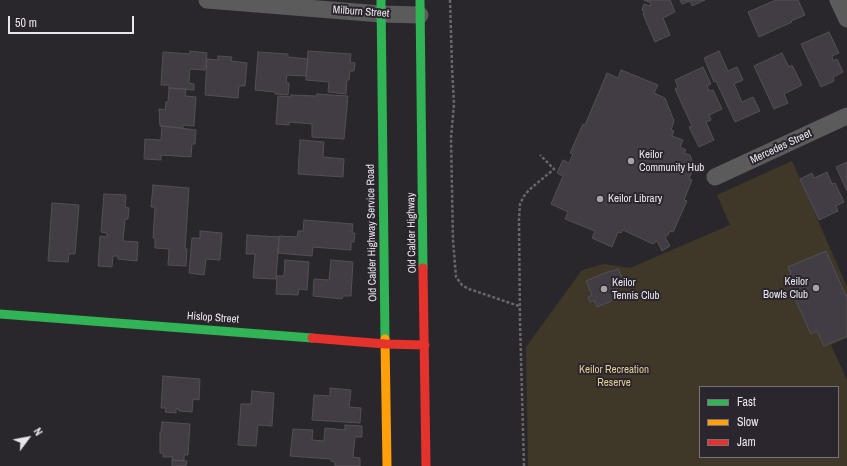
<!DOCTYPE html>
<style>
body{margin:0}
#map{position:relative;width:847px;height:466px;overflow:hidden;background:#2a272c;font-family:"Archivo Narrow",sans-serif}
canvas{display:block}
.legend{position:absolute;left:699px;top:386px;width:140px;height:72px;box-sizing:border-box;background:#2b252e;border:1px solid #77727a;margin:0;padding:5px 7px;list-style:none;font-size:12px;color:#e8e5eb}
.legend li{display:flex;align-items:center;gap:8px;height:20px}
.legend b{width:20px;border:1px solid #77727a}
.north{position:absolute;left:8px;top:418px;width:40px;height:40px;-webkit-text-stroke:3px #2b252e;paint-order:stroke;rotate:58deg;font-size:11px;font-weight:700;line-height:16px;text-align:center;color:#e8e5eb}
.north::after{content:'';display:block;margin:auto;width:14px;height:18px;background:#e8e5eb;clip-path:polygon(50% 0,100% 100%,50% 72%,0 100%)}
.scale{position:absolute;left:8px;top:16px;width:126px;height:18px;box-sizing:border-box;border:2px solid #e8e5eb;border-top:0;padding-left:5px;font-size:12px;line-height:14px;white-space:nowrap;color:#e8e5eb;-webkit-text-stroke:3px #2b252e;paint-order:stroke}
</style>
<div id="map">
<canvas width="847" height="466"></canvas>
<ul class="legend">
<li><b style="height:5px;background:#30b455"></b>Fast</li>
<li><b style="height:5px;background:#ff9f0a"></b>Slow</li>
<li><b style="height:5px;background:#e5322d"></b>Jam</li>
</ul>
<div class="north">N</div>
<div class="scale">50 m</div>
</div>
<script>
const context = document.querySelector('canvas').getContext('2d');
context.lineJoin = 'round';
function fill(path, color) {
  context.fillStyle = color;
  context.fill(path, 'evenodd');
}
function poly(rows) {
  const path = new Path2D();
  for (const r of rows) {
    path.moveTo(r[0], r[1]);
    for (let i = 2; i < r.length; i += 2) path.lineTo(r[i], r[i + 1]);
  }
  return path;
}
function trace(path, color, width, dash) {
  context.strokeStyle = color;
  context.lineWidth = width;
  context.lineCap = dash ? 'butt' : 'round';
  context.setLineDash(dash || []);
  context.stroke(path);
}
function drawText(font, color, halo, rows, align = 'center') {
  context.font = font + ' "Archivo Narrow",sans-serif';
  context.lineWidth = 4;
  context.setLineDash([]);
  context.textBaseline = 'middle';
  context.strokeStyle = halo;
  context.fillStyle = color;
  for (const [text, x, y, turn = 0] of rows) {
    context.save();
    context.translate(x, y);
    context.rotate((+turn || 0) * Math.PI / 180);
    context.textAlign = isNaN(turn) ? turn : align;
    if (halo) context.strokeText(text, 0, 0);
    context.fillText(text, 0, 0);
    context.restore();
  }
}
const green = poly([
 [792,161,847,287,847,338,831,345,847,380,847,466,528,466,526,347,582,270,604,264,630,268,730,225,717,195],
 [700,387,838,387,838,457,700,457]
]);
const building = poly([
 [644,0,670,0,675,12,663,18,670,35,655,42,643,14,644,11,642,10,644,4,650,6,651,3,644,0],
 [680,0,705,0,692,6,690,1,682,4,680,0],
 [776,0,798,0,805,15,791,21,792,22,759,37,748,12,776,0],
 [829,32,839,53,832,56,833,61,837,59,843,72,833,77,834,81,821,87,801,44,829,32],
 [190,51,207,53,205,70,190,69,189,83,194,84,194,90,169,88,169,85,161,85,163,52,190,54,190,51],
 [308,51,351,54,350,62,355,63,354,71,350,71,349,80,347,80,346,94,328,92,329,82,306,80,308,51],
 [719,51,728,71,737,67,743,80,734,84,742,102,753,97,760,111,735,122,716,81,714,82,704,58,719,51],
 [258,52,288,54,288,57,308,59,306,76,287,75,286,83,289,83,288,95,275,94,275,92,255,90,258,52],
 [782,53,789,67,792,65,802,85,784,94,788,103,774,109,754,66,782,53],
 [218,56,232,57,231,61,247,63,245,86,239,86,238,98,205,95,207,59,218,60,218,56],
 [703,67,711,84,707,86,709,91,713,90,722,109,709,115,711,120,706,122,714,140,699,147,689,127,692,126,675,89,678,87,675,80,703,67],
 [621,70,658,85,654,93,665,98,674,121,671,130,674,131,672,136,683,140,680,147,686,150,684,153,690,155,694,167,689,179,692,180,684,200,687,201,673,232,670,231,668,235,665,237,670,246,662,251,657,241,653,244,623,230,621,233,618,232,612,247,592,238,595,231,565,219,568,212,551,204,563,176,557,173,563,160,569,163,573,154,570,153,583,124,585,125,607,73,618,78,621,70],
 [169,88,186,89,185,96,196,97,194,126,183,125,183,128,160,126,159,109,165,110,166,102,168,102,169,88],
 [317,94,348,96,344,139,312,137,312,124,289,122,289,125,276,124,278,96,291,97,291,95,317,96,317,94],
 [162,126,196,130,195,144,192,144,191,157,161,155,161,160,144,159,145,139,161,140,162,126],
 [300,140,324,142,323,157,344,159,343,177,298,174,300,140],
 [847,162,847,191,836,167,847,162],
 [827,172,832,184,835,183,844,202,836,206,838,211,819,220,800,179,812,173,814,178,827,172],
 [153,185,189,188,185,249,187,249,186,266,168,265,169,249,155,248,155,238,153,238,155,207,151,207,153,185],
 [104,194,126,195,125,207,129,208,128,219,125,219,123,241,138,242,137,261,118,259,118,256,113,256,112,267,98,266,100,236,107,237,107,233,101,232,104,194],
 [52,203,79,205,75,254,69,254,68,262,48,261,52,203],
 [304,220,353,224,352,233,355,233,354,242,351,242,351,250,313,247,312,256,278,253,279,236,297,237,298,231,303,231,304,220],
 [200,231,222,233,220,260,206,259,204,275,189,273,192,238,200,238,200,231],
 [247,235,279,237,276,279,253,278,255,254,246,254,247,235],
 [826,251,847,298,847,336,824,346,817,331,811,334,785,277,791,274,788,267,826,251],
 [285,260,309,262,307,290,299,289,298,295,276,294,277,276,284,276,285,260],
 [331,260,353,262,351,296,343,296,342,299,313,296,314,279,329,280,331,260],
 [618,269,623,279,615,283,621,297,597,307,594,300,590,302,588,297,592,295,586,281,610,271,610,272,618,269],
 [163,376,200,379,199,400,193,399,192,412,179,411,179,409,176,409,176,413,165,412,166,408,161,408,163,376],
 [330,388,351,390,349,407,361,408,360,423,312,420,314,395,330,396,330,388],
 [252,391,274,393,272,426,258,425,256,446,238,445,241,404,251,404,252,391],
 [162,422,190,424,188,455,184,455,184,461,172,460,173,457,163,457,163,453,160,453,160,432,161,432,162,422],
 [345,425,362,426,362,437,355,437,353,457,360,458,360,466,335,466,335,462,331,461,331,459,290,456,293,429,313,430,312,440,324,441,325,428,345,430,345,425],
 [172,460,187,461,186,466,172,466,172,460]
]);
const path = poly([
 [450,0,452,67,454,104,451,138,453,240,456,277,462,285,469,289,519,306],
 [524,466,520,322,519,219,520,204,524,196,529,190,554,169,540,155]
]);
const street = poly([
 [207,0,381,14,420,15],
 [838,0,847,19],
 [715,177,847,116]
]);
const fast = poly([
 [381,0,385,339],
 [420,0,423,268],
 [0,314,312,338]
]);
const slow = poly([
 [385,339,387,466]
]);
const jam = poly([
 [423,268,426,466],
 [312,338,385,344,425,345]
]);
const markers = [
 [631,161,4,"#a6a2a8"],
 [600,199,4,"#a6a2a8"],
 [816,288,4,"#a6a2a8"],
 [604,289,4,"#a6a2a8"]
];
const streetNames = [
 ["Milburn Street",361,12,4],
 ["Mercedes Street",781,147,-25],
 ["Old Calder Highway Service Road",372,233,-91],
 ["Old Calder Highway",412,233,-91],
 ["Hislop Street",213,318,4]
];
const poiNames = [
 ["Keilor",639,155],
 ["Community Hub",639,168],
 ["Keilor Library",608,199],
 ["Keilor",808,282,"right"],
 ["Bowls Club",808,295,"right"],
 ["Keilor",612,283],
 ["Tennis Club",612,296]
];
const parkNames = [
 ["Keilor Recreation",614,370],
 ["Reserve",614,383]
];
fill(green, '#3f3828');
fill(building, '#423d45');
trace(building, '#525054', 1);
trace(path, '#676668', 2.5, [3, 2]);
trace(street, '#5c5b5c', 17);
trace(fast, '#30b455', 9);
trace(slow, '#ff9f0a', 9);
trace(jam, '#e5322d', 9);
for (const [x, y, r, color] of markers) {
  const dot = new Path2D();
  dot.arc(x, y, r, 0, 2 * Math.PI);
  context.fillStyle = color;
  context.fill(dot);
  trace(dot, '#2b252e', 1.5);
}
drawText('11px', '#e8e5eb', '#2b252e', streetNames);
drawText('11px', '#e8e5eb', '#2b252e', poiNames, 'left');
drawText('11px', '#e1ce90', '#2b252e', parkNames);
</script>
